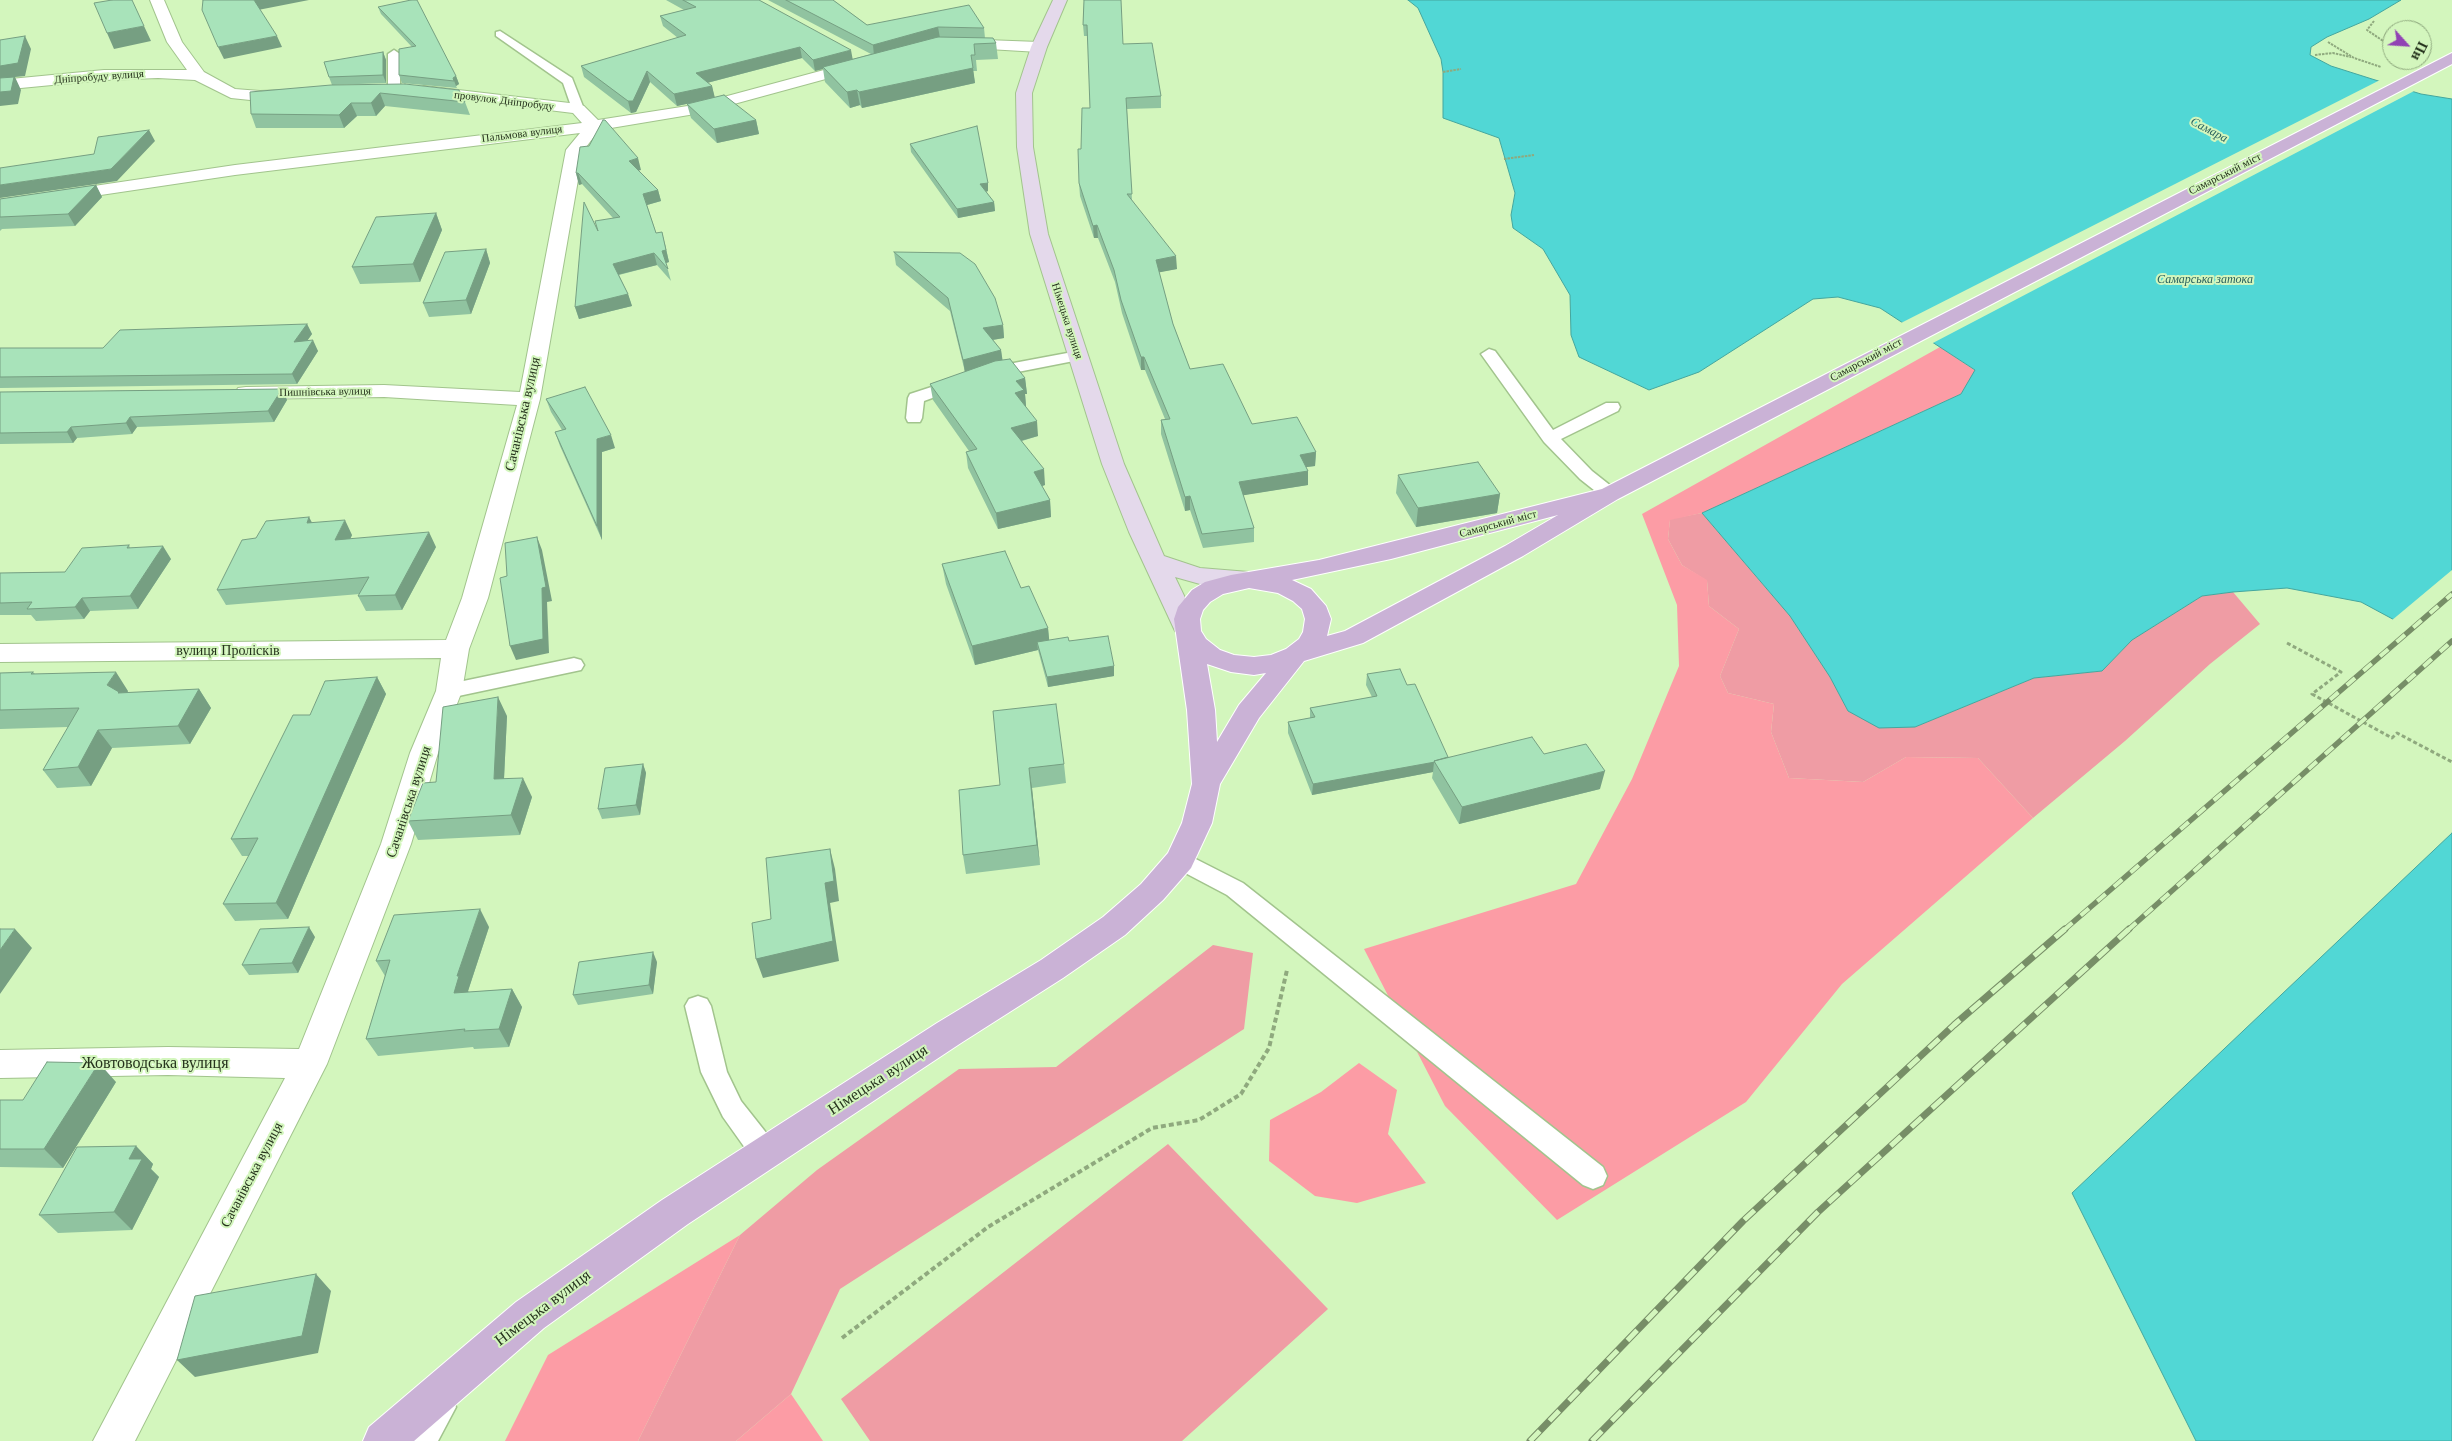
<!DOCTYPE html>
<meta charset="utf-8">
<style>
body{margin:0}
#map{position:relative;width:2452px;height:1441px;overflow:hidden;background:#d3f6bd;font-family:"Libre Baskerville",serif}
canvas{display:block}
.north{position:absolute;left:2382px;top:20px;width:50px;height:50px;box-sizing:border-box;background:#d3f6bd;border:1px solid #8ea87d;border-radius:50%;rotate:116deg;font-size:14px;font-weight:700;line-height:20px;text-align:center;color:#26331d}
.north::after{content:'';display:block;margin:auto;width:18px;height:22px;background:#9143b4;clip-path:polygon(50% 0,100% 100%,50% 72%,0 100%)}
</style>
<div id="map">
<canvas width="2452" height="1441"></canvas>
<div class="north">Пн</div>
</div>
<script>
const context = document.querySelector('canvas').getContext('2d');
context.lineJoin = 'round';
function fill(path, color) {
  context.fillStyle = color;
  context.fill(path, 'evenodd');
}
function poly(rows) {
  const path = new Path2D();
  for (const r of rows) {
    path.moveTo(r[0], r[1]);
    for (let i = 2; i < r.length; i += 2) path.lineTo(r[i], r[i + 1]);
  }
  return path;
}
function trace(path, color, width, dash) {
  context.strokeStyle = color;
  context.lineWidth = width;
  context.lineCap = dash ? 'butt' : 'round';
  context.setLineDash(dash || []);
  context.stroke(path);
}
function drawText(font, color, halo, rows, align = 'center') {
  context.font = font + ' "Libre Baskerville",serif';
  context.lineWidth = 4;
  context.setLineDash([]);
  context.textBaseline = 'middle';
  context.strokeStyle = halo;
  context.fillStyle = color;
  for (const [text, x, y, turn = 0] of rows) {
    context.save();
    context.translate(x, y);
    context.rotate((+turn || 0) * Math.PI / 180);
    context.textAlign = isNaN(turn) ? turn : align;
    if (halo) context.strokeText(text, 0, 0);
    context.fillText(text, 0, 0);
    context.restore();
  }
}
const green = poly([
 [1702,513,1790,616,1830,677,1848,711,1915,727,2034,678,2102,671,2132,640,2202,596,2233,592,2260,624,2210,664,2125,741,2033,818,1978,758,1906,757,1863,782,1789,778,1771,732,1774,704,1728,693,1720,676,1739,629,1709,606,1707,581,1682,565,1668,539,1670,519],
 [1213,945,1253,953,1244,1029,840,1289,791,1394,736,1441,638,1441,740,1235,817,1170,959,1069,1056,1067],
 [1168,1144,1328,1309,1182,1441,870,1441,841,1399]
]);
const forest = poly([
 [1940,347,1976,371,1961,394,1702,513,1670,520,1668,539,1682,565,1707,580,1709,606,1739,629,1720,676,1728,693,1774,704,1771,732,1789,778,1863,782,1906,757,1978,758,2033,818,1842,984,1746,1102,1557,1220,1445,1106,1364,949,1576,884,1632,779,1679,666,1677,605,1642,514],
 [1359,1063,1397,1090,1388,1134,1426,1183,1357,1203,1315,1196,1269,1161,1270,1120,1321,1092],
 [740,1235,638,1441,505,1441,548,1355],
 [791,1394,823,1441,736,1441]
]);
const water = poly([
 [1408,0,2401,0,2369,19,2327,37,2311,47,2310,55,2331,66,2372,79,2421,94,2452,99,2452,651,2361,602,2287,588,2233,592,2202,596,2132,640,2102,671,2034,678,1915,727,1879,728,1848,711,1830,677,1790,616,1702,513,1961,394,1975,370,1880,308,1838,297,1813,299,1699,372,1649,390,1579,357,1571,335,1570,295,1543,249,1513,228,1511,215,1515,193,1499,138,1443,118,1443,72,1441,59,1418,8,1408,0],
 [2452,833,2452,1441,2196,1441,2072,1193,2452,833]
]);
const pier = poly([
 [2382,79,2416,90,1931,344,1899,324],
 [2452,570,2452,653,2391,621]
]);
const pathFar2 = poly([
 [2374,21,2367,30,2392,47],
 [2328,42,2354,58,2381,67],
 [2315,55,2333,53,2351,57],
 [1443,72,1461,69],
 [1504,159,1534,155]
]);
const pathFar1 = poly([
 [2287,643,2341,672,2312,694,2392,738,2397,733,2452,762]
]);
const path = poly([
 [842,1338,988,1227,1152,1128,1199,1120,1241,1094,1269,1048,1287,970]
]);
const service = poly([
 [500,31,572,78,584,109,582,112,574,112,572,109,563,83,496,36,496,32,500,31],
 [394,50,400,54,400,89,394,93,388,89,388,54,394,50],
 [1489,349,1495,351,1553,430,1606,403,1618,403,1620,407,1618,411,1561,439,1592,471,1616,490,1619,494,1616,498,1604,498,1580,479,1544,442,1481,354,1489,349],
 [1078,351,1084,353,1086,356,1084,359,987,378,981,376,979,373,981,370,987,368,1078,351],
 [959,378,965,380,967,383,965,386,924,401,922,418,920,422,908,422,906,418,908,398,910,394,959,378],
 [574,658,581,660,584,665,581,670,449,698,442,696,439,691,442,686,449,684,574,658],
 [1180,851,1243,883,1603,1167,1607,1176,1603,1185,1593,1189,1583,1185,1227,895,1172,866,1168,860,1172,854,1180,851],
 [698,996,707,999,711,1006,727,1072,741,1101,775,1144,779,1153,775,1162,765,1165,755,1162,723,1117,701,1072,685,1006,689,999,698,996],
 [440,1391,451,1396,456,1407,438,1441,404,1441,429,1396,440,1391]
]);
const minor = poly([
 [150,0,164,0,182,42,204,72,235,89,260,91,286,90,294,95,286,100,260,101,231,98,195,80,158,78,104,80,0,90,0,80,104,70,187,70,167,42,150,0],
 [959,39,1039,42,1047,47,1039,52,954,47,951,44,959,39],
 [861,60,869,65,866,68,701,113,599,130,583,151,540,399,488,598,469,649,462,691,438,753,411,844,327,1064,135,1441,93,1441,285,1078,168,1075,0,1078,0,1050,168,1047,299,1049,381,844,410,753,436,691,441,658,0,662,0,644,446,640,462,598,517,405,384,397,246,399,238,398,235,393,238,388,246,387,384,385,520,392,566,150,580,133,235,175,0,210,0,200,235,165,582,123,573,113,418,94,416,91,418,88,424,86,578,104,584,106,598,120,694,105,861,60]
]);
const secondary = poly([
 [1053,0,1067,0,1047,47,1032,93,1033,147,1048,234,1124,464,1164,556,1200,568,1249,572,1258,574,1261,580,1258,586,1249,588,1200,584,1175,577,1201,631,1197,637,1188,639,1179,637,1175,631,1129,532,1102,464,1030,234,1017,147,1016,93,1031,47,1053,0]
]);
const primary = poly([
 [2452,53,2452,64,1618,499,1523,556,1363,643,1304,661,1259,718,1220,784,1212,823,1191,868,1163,900,1125,935,1063,978,961,1043,688,1224,544,1328,414,1441,363,1441,369,1427,516,1302,662,1200,937,1023,1041,960,1103,917,1141,884,1168,853,1182,823,1192,784,1187,710,1174,619,1178,607,1192,590,1205,582,1231,575,1319,560,1602,489,2452,53],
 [1558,515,1505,546,1345,631,1327,636,1331,619,1326,606,1311,589,1292,580,1391,559,1558,515],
 [1249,588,1278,593,1293,601,1302,609,1305,619,1303,632,1299,639,1286,649,1271,655,1254,657,1234,655,1220,650,1206,639,1201,631,1200,619,1203,610,1210,602,1223,594,1249,588],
 [1207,664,1231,672,1254,675,1266,673,1239,705,1217,742,1215,710,1207,664]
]);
const railFar1 = poly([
 [2064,930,2452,594],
 [2128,930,2452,641]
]);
const rail = poly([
 [1530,1441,1743,1221,1954,1025,2065,929],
 [1592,1441,1818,1212,2129,929]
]);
const wall = poly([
 [666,0,759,0,853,59,871,54,768,0,833,0,867,25,984,28,985,38,996,43,998,59,976,60,977,71,973,71,975,83,862,108,860,105,850,108,825,82,823,69,815,71,802,58,707,83,712,86,714,97,756,120,759,134,717,143,691,118,687,104,694,102,677,106,650,82,636,112,631,113,584,77,581,66,678,38,663,26,660,16,684,10],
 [1084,0,1123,44,1161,96,1161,108,1127,109,1132,200,1177,269,1159,272,1173,324,1190,369,1252,424,1316,452,1315,466,1306,467,1308,471,1308,485,1243,495,1254,528,1254,542,1203,548,1190,510,1185,511,1161,434,1161,420,1165,419,1145,370,1141,370,1122,313,1115,282,1098,238,1094,238,1080,196,1079,183,1081,149,1090,108,1088,36,1084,36,1083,25],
 [378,7,456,76,459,84,456,86,457,88,402,83,399,75,412,47,381,14],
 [383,52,386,60,386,83,332,85,329,77],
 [331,85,465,102,470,115,385,106,376,116,357,116,344,128,256,128,251,114],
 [910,144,988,183,988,191,986,192,994,202,995,211,958,218,911,152],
 [638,170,658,190,661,201,647,205,656,233,665,244,669,262,666,263,671,281,657,265,619,275,628,294,632,306,579,319,575,307,598,231,613,218,582,184,579,185,576,173,641,170],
 [96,185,102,197,75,226,2,229,0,231,0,199],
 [436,213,442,230,420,282,360,284,352,267],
 [486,249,490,263,471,314,429,317,423,303],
 [894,252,1003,325,1004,338,993,340,1001,350,1002,360,1025,378,1027,394,1025,394,1026,406,1025,406,1038,436,1022,441,1045,485,1042,486,1050,500,1051,517,998,529,968,468,966,452,969,451,933,400,930,384,965,372,950,311,896,265],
 [307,324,312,334,307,341,318,351,297,384,0,388,0,348,103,348],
 [282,389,287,400,274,422,137,427,132,434,77,438,73,443,0,444,0,392],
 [546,399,615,448,602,452,602,540,560,446,555,432,562,430,551,412],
 [1398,475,1500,494,1497,513,1416,527,1396,493],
 [312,523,352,535,350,539,436,547,402,610,366,611,358,596,360,594,226,605,217,590,256,538],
 [129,545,130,548,171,559,138,609,90,611,84,619,36,621,31,615,0,615,0,573,65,572],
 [942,564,1021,588,1048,628,1049,640,1069,641,1114,666,1114,676,1048,687,1038,650,975,665,946,584],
 [33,672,35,674,128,691,127,693,199,689,211,708,190,744,112,748,91,786,57,788,43,770,68,727,0,729,0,673],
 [1367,674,1407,685,1448,757,1544,754,1600,789,1459,824,1432,778,1433,772,1312,795,1288,733,1288,722,1310,718,1310,708,1372,697,1366,685],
 [377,677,386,694,288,919,235,921,223,904,249,856,242,856,231,839,310,715],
 [993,711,1064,764,1066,783,1032,788,1040,865,966,874,963,855,1000,785],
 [507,716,504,779,532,797,520,835,418,840,408,821,436,782],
 [643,764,646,773,640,815,602,819,598,809],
 [489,927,468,991,469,992,512,989,522,1007,509,1047,474,1049,473,1047,378,1056,366,1039,385,976,376,961],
 [315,937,298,973,249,975,242,965],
 [657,962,653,994,578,1005,573,995],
 [116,1082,63,1168,0,1167,0,1100,23,1100],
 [136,1146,153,1164,151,1169,159,1177,132,1230,58,1233,39,1215]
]);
const shadedWall = poly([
 [254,0,309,0,258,10],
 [144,26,151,41,114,49,107,33],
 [938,27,940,38,874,56,873,45],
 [25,36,31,49,25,76,15,77,21,90,18,104,0,106,0,66],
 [277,36,282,47,224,59,218,47],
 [800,47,802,58,699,85,696,73],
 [851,50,853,61,823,67,823,69,815,71,813,60],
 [383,52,386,60,386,83,383,75],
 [973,68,975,83,862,108,859,92],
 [647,71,650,82,636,112,631,113,628,101],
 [456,76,459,84,456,86,453,78],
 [712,86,715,98,677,106,674,94],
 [857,90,860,105,850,108,847,92],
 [380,93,385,106,376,116,371,103],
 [351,103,357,116,344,128,339,115],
 [756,120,759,134,717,143,714,129],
 [149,130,155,141,117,181,0,198,0,185,111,169],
 [638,158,641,170,632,172,629,161],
 [576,173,578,173,582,184,579,185],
 [988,183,988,191,981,193,980,184],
 [96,185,102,197,75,226,68,214],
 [658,190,661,201,647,205,643,194],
 [994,202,995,211,958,218,957,209],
 [436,213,442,230,420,282,413,264],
 [1097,225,1098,238,1094,238,1093,226],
 [662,232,669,262,666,263,662,251],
 [486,249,490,263,471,314,466,300],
 [654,253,657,265,617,275,613,264],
 [1176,256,1177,269,1156,273,1156,260],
 [628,294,632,306,579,319,575,307],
 [307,324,312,334,299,352,294,342],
 [1003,325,1004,338,985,341,983,328],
 [313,340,318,351,297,384,292,374],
 [1001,350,1003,363,965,373,963,360],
 [1141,357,1144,357,1145,370,1141,370],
 [1025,378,1027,394,1025,394,1026,406,1016,408,1015,393,1016,381],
 [282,389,287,400,274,422,268,411],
 [130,417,137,427,132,434,126,423],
 [1037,421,1038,436,1013,443,1011,428],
 [71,427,77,438,73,443,67,432],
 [611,435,615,448,602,452,602,540,597,526,597,439],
 [1316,452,1315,466,1299,468,1300,455],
 [1044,469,1045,485,1036,488,1034,472],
 [1308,471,1308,485,1239,496,1239,482],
 [1500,494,1497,513,1416,527,1418,508],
 [1190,496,1190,510,1185,511,1185,497],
 [1050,500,1051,517,998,529,996,513],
 [309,517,317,532,307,523],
 [345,520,352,535,343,555,335,540],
 [429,532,436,547,402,610,395,595],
 [537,537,542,550,552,601,547,602,549,653,516,660,510,646],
 [163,546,171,559,138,609,130,596],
 [82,598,90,611,84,619,75,607],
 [1048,628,1050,648,1037,642,1038,650,975,665,972,646],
 [1114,666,1114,676,1048,687,1047,677],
 [116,672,128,691,124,698,107,685],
 [377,677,386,694,288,919,276,903],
 [199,689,211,708,190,744,178,726],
 [498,697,507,716,503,799,494,779],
 [98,730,112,748,91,786,78,767],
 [1434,762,1433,772,1312,795,1313,784],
 [643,764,646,773,640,815,636,805],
 [1029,768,1032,788,1040,865,1037,845],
 [1605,771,1600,789,1459,824,1462,807],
 [523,778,532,797,520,835,511,815],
 [830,849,835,869,839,901,830,903,839,961,763,978,756,959,825,883],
 [480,909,489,927,468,991,469,994,454,993,457,976],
 [309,927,315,937,298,973,292,963],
 [15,929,32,948,0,994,0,950],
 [653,952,657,962,653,994,649,985],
 [512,989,522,1007,509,1047,499,1029],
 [99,1063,116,1082,63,1168,44,1149],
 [136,1146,153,1164,151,1169,159,1177,132,1230,114,1212,129,1159],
 [316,1274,331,1291,318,1353,195,1377,177,1360]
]);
const building = poly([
 [112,0,132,0,144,26,107,33,94,3,112,0],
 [203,0,254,0,277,36,218,47,202,10,203,0],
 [411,0,417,0,456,76,453,78,454,81,399,75,399,49,416,46,378,7,411,0],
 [683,0,759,0,851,50,813,60,800,47,696,73,712,86,674,94,647,71,633,101,628,101,581,66,686,35,660,16,696,7,683,0],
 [786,0,833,0,867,25,969,5,984,28,938,27,873,45,786,0],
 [1084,0,1121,0,1123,44,1152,43,1161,96,1126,98,1132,194,1127,194,1176,256,1156,260,1173,324,1190,369,1223,364,1252,424,1297,417,1316,452,1300,455,1308,471,1239,482,1254,528,1202,534,1190,496,1185,497,1161,420,1170,419,1144,357,1141,357,1121,300,1114,270,1097,225,1093,226,1079,183,1078,149,1081,149,1082,108,1090,108,1087,25,1083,25,1084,0],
 [25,36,18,63,0,66,0,40,25,36],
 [938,37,993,38,996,43,974,44,975,55,971,55,973,68,859,92,857,90,847,92,823,67,938,37],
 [383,52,383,75,329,77,324,62,383,52],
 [14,77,11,91,0,92,0,78,14,77],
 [405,84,459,90,465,102,380,93,371,103,351,103,339,115,251,114,250,92,331,85,405,84],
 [724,95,756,120,714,129,687,104,724,95],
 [603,120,605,120,638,158,629,161,658,190,643,194,656,233,662,232,666,250,662,251,668,269,654,253,613,264,628,294,575,307,584,202,598,231,595,221,620,217,578,173,576,173,580,147,589,146,603,120],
 [977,126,988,183,980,184,994,202,957,209,910,144,977,126],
 [149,130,111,169,0,185,0,168,94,154,98,137,149,130],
 [96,185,68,214,0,217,0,199,96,185],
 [436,213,413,264,352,267,376,217,436,213],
 [486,249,466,300,423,303,445,252,486,249],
 [894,252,960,253,975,264,995,298,1003,325,983,328,1001,350,963,360,948,298,894,252],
 [307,324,294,342,313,340,292,374,0,377,0,348,103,348,120,330,307,324],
 [1010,359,1025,378,1016,381,1024,390,1015,393,1037,421,1011,428,1044,469,1034,472,1050,500,996,513,966,452,977,449,930,384,995,361,1010,359],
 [585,387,611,435,597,439,597,526,555,432,566,429,546,399,585,387],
 [282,389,268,411,130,417,126,423,71,427,67,432,0,433,0,392,282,389],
 [1478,462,1500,494,1418,508,1398,475,1478,462],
 [309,517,307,523,345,520,335,540,429,532,395,595,358,596,369,577,217,590,242,540,256,538,266,521,309,517],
 [537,537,546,587,542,588,543,639,510,646,500,578,507,576,505,543,537,537],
 [129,545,127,548,163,546,130,596,82,598,75,607,27,609,32,602,0,603,0,573,65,572,82,548,129,545],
 [1005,551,1021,588,1029,586,1048,628,972,646,942,564,1005,551],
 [1108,636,1114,666,1047,677,1037,642,1068,637,1069,641,1108,636],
 [1400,669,1407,685,1415,684,1448,757,1434,761,1435,762,1313,784,1288,722,1315,717,1310,708,1377,696,1367,674,1400,669],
 [33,672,31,674,116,672,107,685,119,692,118,693,199,689,178,726,98,730,78,767,43,770,79,708,0,710,0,673,33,672],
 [377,677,276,903,223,904,258,838,231,839,293,715,310,715,325,681,377,677],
 [498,697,494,779,523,778,511,815,408,821,423,783,436,782,443,707,498,697],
 [1056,704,1064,764,1029,768,1037,845,963,855,959,790,1000,785,993,711,1056,704],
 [1532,737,1544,754,1586,744,1605,771,1462,807,1434,761,1532,737],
 [643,764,636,805,598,809,605,768,643,764],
 [830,849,834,881,825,883,833,941,756,959,752,923,771,919,766,858,830,849],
 [480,909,457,976,459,976,454,993,512,989,499,1029,464,1031,465,1029,366,1039,390,960,376,961,394,915,480,909],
 [309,927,292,963,242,965,260,929,309,927],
 [0,929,15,929,0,950,0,929],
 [653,952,649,985,573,995,579,962,653,952],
 [47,1062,99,1063,44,1149,0,1149,0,1100,23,1100,47,1062],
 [136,1146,129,1159,142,1159,114,1212,39,1215,77,1147,136,1146],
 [316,1274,302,1336,177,1360,195,1296,316,1274]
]);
const farStreetnames = [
 ["Дніпробуду вулиця",99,77,-4],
 ["провулок Дніпробуду",504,101,7],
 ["Пальмова вулиця",522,134,-7],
 ["Самарський міст",2225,174,-27],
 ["Німецька вулиця",1067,321,72],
 ["Самарський міст",1866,360,-28],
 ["Пишнівська вулиця",325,392,-1],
 ["Самарський міст",1498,524,-15]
];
const farWaternames = [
 ["Самара",2209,130,28],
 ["Самарська затока",2205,280]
];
const streetNames = [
 ["Сачанівська вулиця",523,414,-77],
 ["вулиця Пролісків",228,651],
 ["Сачанівська вулиця",409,802,-72],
 ["Сачанівська вулиця",252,1175,-62]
];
const nearStreetnames = [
 ["Жовтоводська вулиця",155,1063],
 ["Німецька вулиця",878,1080,-33],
 ["Німецька вулиця",543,1308,-37]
];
fill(green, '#ef9ca4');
fill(forest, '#fc9ca5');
fill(water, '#51d7d5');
trace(water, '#44a69e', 1);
fill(pier, '#d3f6bd');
trace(service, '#a2c48d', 3);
trace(minor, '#a2c48d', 2);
trace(secondary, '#a2c48d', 2);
trace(primary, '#fff', 2);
trace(pathFar2, '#8fa97e', 2, [2.5, 1]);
trace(pathFar1, '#8fa97e', 3, [4, 2.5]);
trace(path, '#8fa97e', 4, [5, 3]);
fill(service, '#fff');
fill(minor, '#fff');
fill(secondary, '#e4d9eb');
fill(primary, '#cab2d6');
trace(railFar1, '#778e67', 5.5);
trace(rail, '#778e67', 7);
trace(railFar1, '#d3f6bd', 4, [11]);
trace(rail, '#d3f6bd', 5, [14]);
fill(wall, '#90c3a0');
fill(shadedWall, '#769f82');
fill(building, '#a8e3ba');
trace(building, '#769f82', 1);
drawText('11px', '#26331d', '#d3f6bd', farStreetnames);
drawText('italic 12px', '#29605f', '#d3f6bd', farWaternames);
drawText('14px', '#26331d', '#d3f6bd', streetNames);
drawText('16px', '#26331d', '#d3f6bd', nearStreetnames);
</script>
